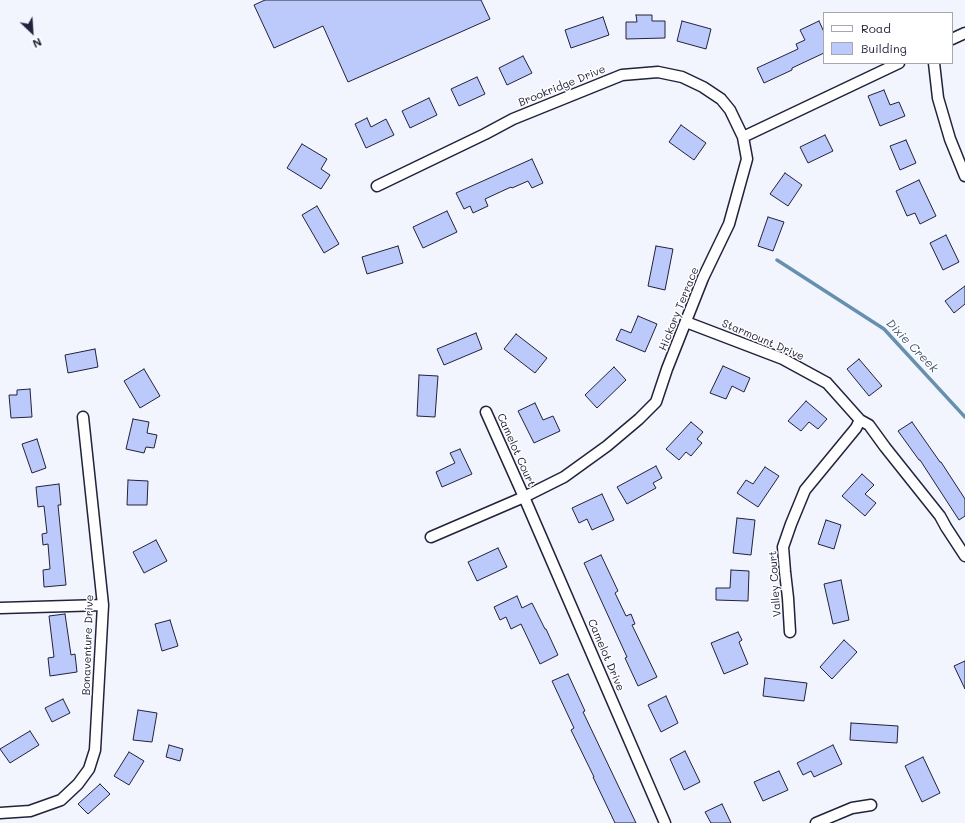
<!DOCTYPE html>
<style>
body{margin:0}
#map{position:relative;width:965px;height:823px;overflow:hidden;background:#f2f4fe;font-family:Mali,sans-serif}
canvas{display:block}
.legend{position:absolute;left:823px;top:12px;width:130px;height:52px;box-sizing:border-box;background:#fff;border:1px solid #a7a7b1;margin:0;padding:5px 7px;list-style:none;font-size:12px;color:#22223b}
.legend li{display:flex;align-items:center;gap:8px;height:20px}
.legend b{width:20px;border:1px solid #a7a7b1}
.north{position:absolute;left:12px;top:12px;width:40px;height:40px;-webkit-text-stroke:3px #fff;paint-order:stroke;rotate:155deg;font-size:11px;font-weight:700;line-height:16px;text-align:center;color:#22223b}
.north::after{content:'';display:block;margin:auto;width:14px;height:18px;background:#22223b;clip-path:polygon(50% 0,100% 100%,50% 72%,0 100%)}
</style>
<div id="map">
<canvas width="965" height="823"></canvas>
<ul class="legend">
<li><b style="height:5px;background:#fff"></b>Road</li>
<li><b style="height:11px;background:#bccafb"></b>Building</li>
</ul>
<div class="north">N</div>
</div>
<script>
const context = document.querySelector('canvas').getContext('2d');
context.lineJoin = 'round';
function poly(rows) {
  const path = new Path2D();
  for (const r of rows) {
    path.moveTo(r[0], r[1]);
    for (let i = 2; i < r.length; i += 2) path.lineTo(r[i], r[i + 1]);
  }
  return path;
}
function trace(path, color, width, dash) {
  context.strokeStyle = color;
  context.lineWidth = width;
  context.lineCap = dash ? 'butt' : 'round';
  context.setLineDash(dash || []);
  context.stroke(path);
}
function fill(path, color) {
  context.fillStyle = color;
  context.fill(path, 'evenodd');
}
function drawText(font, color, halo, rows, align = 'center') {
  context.font = font + ' Mali,sans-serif';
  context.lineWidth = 3;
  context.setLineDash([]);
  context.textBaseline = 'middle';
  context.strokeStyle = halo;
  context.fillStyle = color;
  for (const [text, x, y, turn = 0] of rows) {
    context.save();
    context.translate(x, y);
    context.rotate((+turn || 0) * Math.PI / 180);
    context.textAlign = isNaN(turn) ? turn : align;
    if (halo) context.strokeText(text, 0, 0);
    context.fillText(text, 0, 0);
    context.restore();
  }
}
const stream = poly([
 [777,260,884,329,965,417]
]);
const building = poly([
 [265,0,481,0,490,19,348,82,323,26,274,48,254,5,265,0],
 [636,15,652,15,652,21,665,21,665,38,626,39,626,22,637,22,636,15],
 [603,17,609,35,571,48,565,30,603,17],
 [682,21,711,29,706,49,677,41,682,21],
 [819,21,824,32,824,53,792,68,792,70,764,83,757,68,798,49,796,44,805,40,800,30,819,21],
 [523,56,532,73,507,85,499,68,523,56],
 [477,77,485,94,459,106,451,89,477,77],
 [884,90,890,105,899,102,905,116,880,126,868,96,884,90],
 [429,98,437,115,410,128,402,111,429,98],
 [367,118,371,127,386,119,394,135,366,148,355,124,367,118],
 [681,125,706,143,694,160,669,142,681,125],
 [825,135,833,151,808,163,800,147,825,135],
 [906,140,916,163,900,170,890,146,906,140],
 [302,144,327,159,321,169,330,175,321,189,287,168,302,144],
 [532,159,543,183,532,188,528,181,512,188,511,187,485,199,488,206,473,213,470,206,464,209,456,193,532,159],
 [785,173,802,185,788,206,770,194,785,173],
 [919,180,936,216,920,224,915,213,907,216,896,191,919,180],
 [317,206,339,244,324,253,302,215,317,206],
 [447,211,457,232,423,248,413,227,447,211],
 [768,217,784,222,773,251,758,246,768,217],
 [946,235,959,262,943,270,930,243,946,235],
 [398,246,403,263,367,274,362,257,398,246],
 [656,246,673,249,665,290,648,286,656,246],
 [965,286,965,304,954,313,945,301,965,286],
 [638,316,657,324,645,352,616,340,621,329,631,333,638,316],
 [476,333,482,349,444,365,437,349,476,333],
 [516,334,547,358,535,373,504,349,516,334],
 [95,349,98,367,68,373,65,355,95,349],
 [859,359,882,386,869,396,847,369,859,359],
 [723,366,750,378,744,392,732,386,726,399,710,393,723,366],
 [614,367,626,380,597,408,585,395,614,367],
 [144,369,160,396,140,408,124,381,144,369],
 [419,375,438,376,435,417,417,416,419,375],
 [30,389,32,417,11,418,9,395,17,395,17,390,30,389],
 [806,401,827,419,818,429,809,422,801,431,788,421,806,401],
 [535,403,543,420,553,416,560,431,534,443,518,411,535,403],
 [133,419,149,422,147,433,157,435,154,448,146,447,144,453,126,449,133,419],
 [691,422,703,432,697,439,702,443,691,456,686,452,679,460,666,449,691,422],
 [912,422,940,462,941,462,965,499,965,516,959,520,920,460,919,460,898,431,912,422],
 [37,439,46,468,32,473,22,444,37,439],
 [460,449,472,474,442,487,436,472,455,463,450,453,460,449],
 [656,466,662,478,653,483,656,488,627,504,617,487,656,466],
 [765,467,779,476,758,507,737,493,746,480,753,484,765,467],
 [862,474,874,485,865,494,876,503,865,516,842,496,862,474],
 [128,480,148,481,147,505,127,505,128,480],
 [59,484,61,505,58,505,66,585,44,587,43,570,50,569,48,544,43,545,42,534,47,533,44,506,38,507,36,487,59,484],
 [602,494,614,520,592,530,587,519,579,523,572,508,602,494],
 [737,518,755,520,751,555,733,553,737,518],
 [826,520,841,525,834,549,818,544,826,520],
 [156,540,167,561,144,573,133,552,156,540],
 [498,548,507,567,477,581,468,562,498,548],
 [601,555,618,591,615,593,626,616,631,614,635,624,632,625,657,677,638,686,625,658,627,657,584,563,601,555],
 [731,570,749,571,748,601,716,600,716,588,730,588,731,570],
 [841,580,849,620,833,624,824,584,841,580],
 [517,596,522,608,532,603,545,629,546,629,558,655,540,664,521,624,511,629,506,617,500,620,494,607,517,596],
 [65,614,71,655,75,654,77,672,50,676,48,658,54,657,49,616,65,614],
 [170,620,178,646,162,651,155,624,170,620],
 [738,632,742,640,739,642,748,664,724,674,711,643,738,632],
 [844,640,857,652,832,679,820,667,844,640],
 [965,661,965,689,954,666,965,661],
 [568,674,585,711,583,712,636,823,615,823,593,777,594,777,571,730,574,728,552,681,568,674],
 [765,678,807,683,804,701,763,696,765,678],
 [666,696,678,723,661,732,648,705,666,696],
 [63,699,70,713,52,722,45,708,63,699],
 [138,710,157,713,152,742,133,740,138,710],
 [851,723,898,726,897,743,850,740,851,723],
 [30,731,39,745,10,763,0,749,30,731],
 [169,745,183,749,180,761,166,757,169,745],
 [833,745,842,764,814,777,811,771,803,775,797,763,833,745],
 [685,751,700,782,684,790,670,759,685,751],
 [129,752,144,761,129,785,114,776,129,752],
 [923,757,940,793,922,802,905,766,923,757],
 [779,771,788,790,763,801,754,782,779,771],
 [100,784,110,794,88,814,78,804,100,784],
 [722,804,731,823,711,823,705,812,722,804]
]);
const minor = poly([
 [952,39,965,33],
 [934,63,938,98,950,139,965,176],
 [743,137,899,63],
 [377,186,485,134,513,119,622,75,658,72,682,77,703,87,721,99,730,110,743,137,747,159,729,224,703,278,667,369,656,402,639,419,607,446,564,477,524,497,431,537],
 [686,322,783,359,827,383,860,420],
 [486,412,524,497,665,823],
 [0,608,103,605],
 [790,632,788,598,785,572,783,547,791,524,805,490,856,428,860,420,869,425,885,447,940,516,946,527,965,556],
 [0,813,30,811,61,800,78,784,89,769,95,750,103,605,83,417],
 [816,823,852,808,871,805]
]);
const streetNames = [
 ["Brookridge Drive",562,86,-22],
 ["Hickory Terrace",679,309,-68],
 ["Starmount Drive",763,340,23],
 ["Camelot Court",516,450,66],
 ["Valley Court",775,584,-94],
 ["Bonaventure Drive",88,645,-88],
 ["Camelot Drive",606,655,67]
];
const waterNames = [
 ["Dixie Creek",912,346,46]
];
trace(stream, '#6690ab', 3.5);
fill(building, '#bccafb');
trace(building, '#22223b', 1);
trace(minor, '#22223b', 13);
trace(minor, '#fff', 10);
drawText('11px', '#22223b', '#fff', streetNames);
drawText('italic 12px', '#445973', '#fff', waterNames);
</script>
